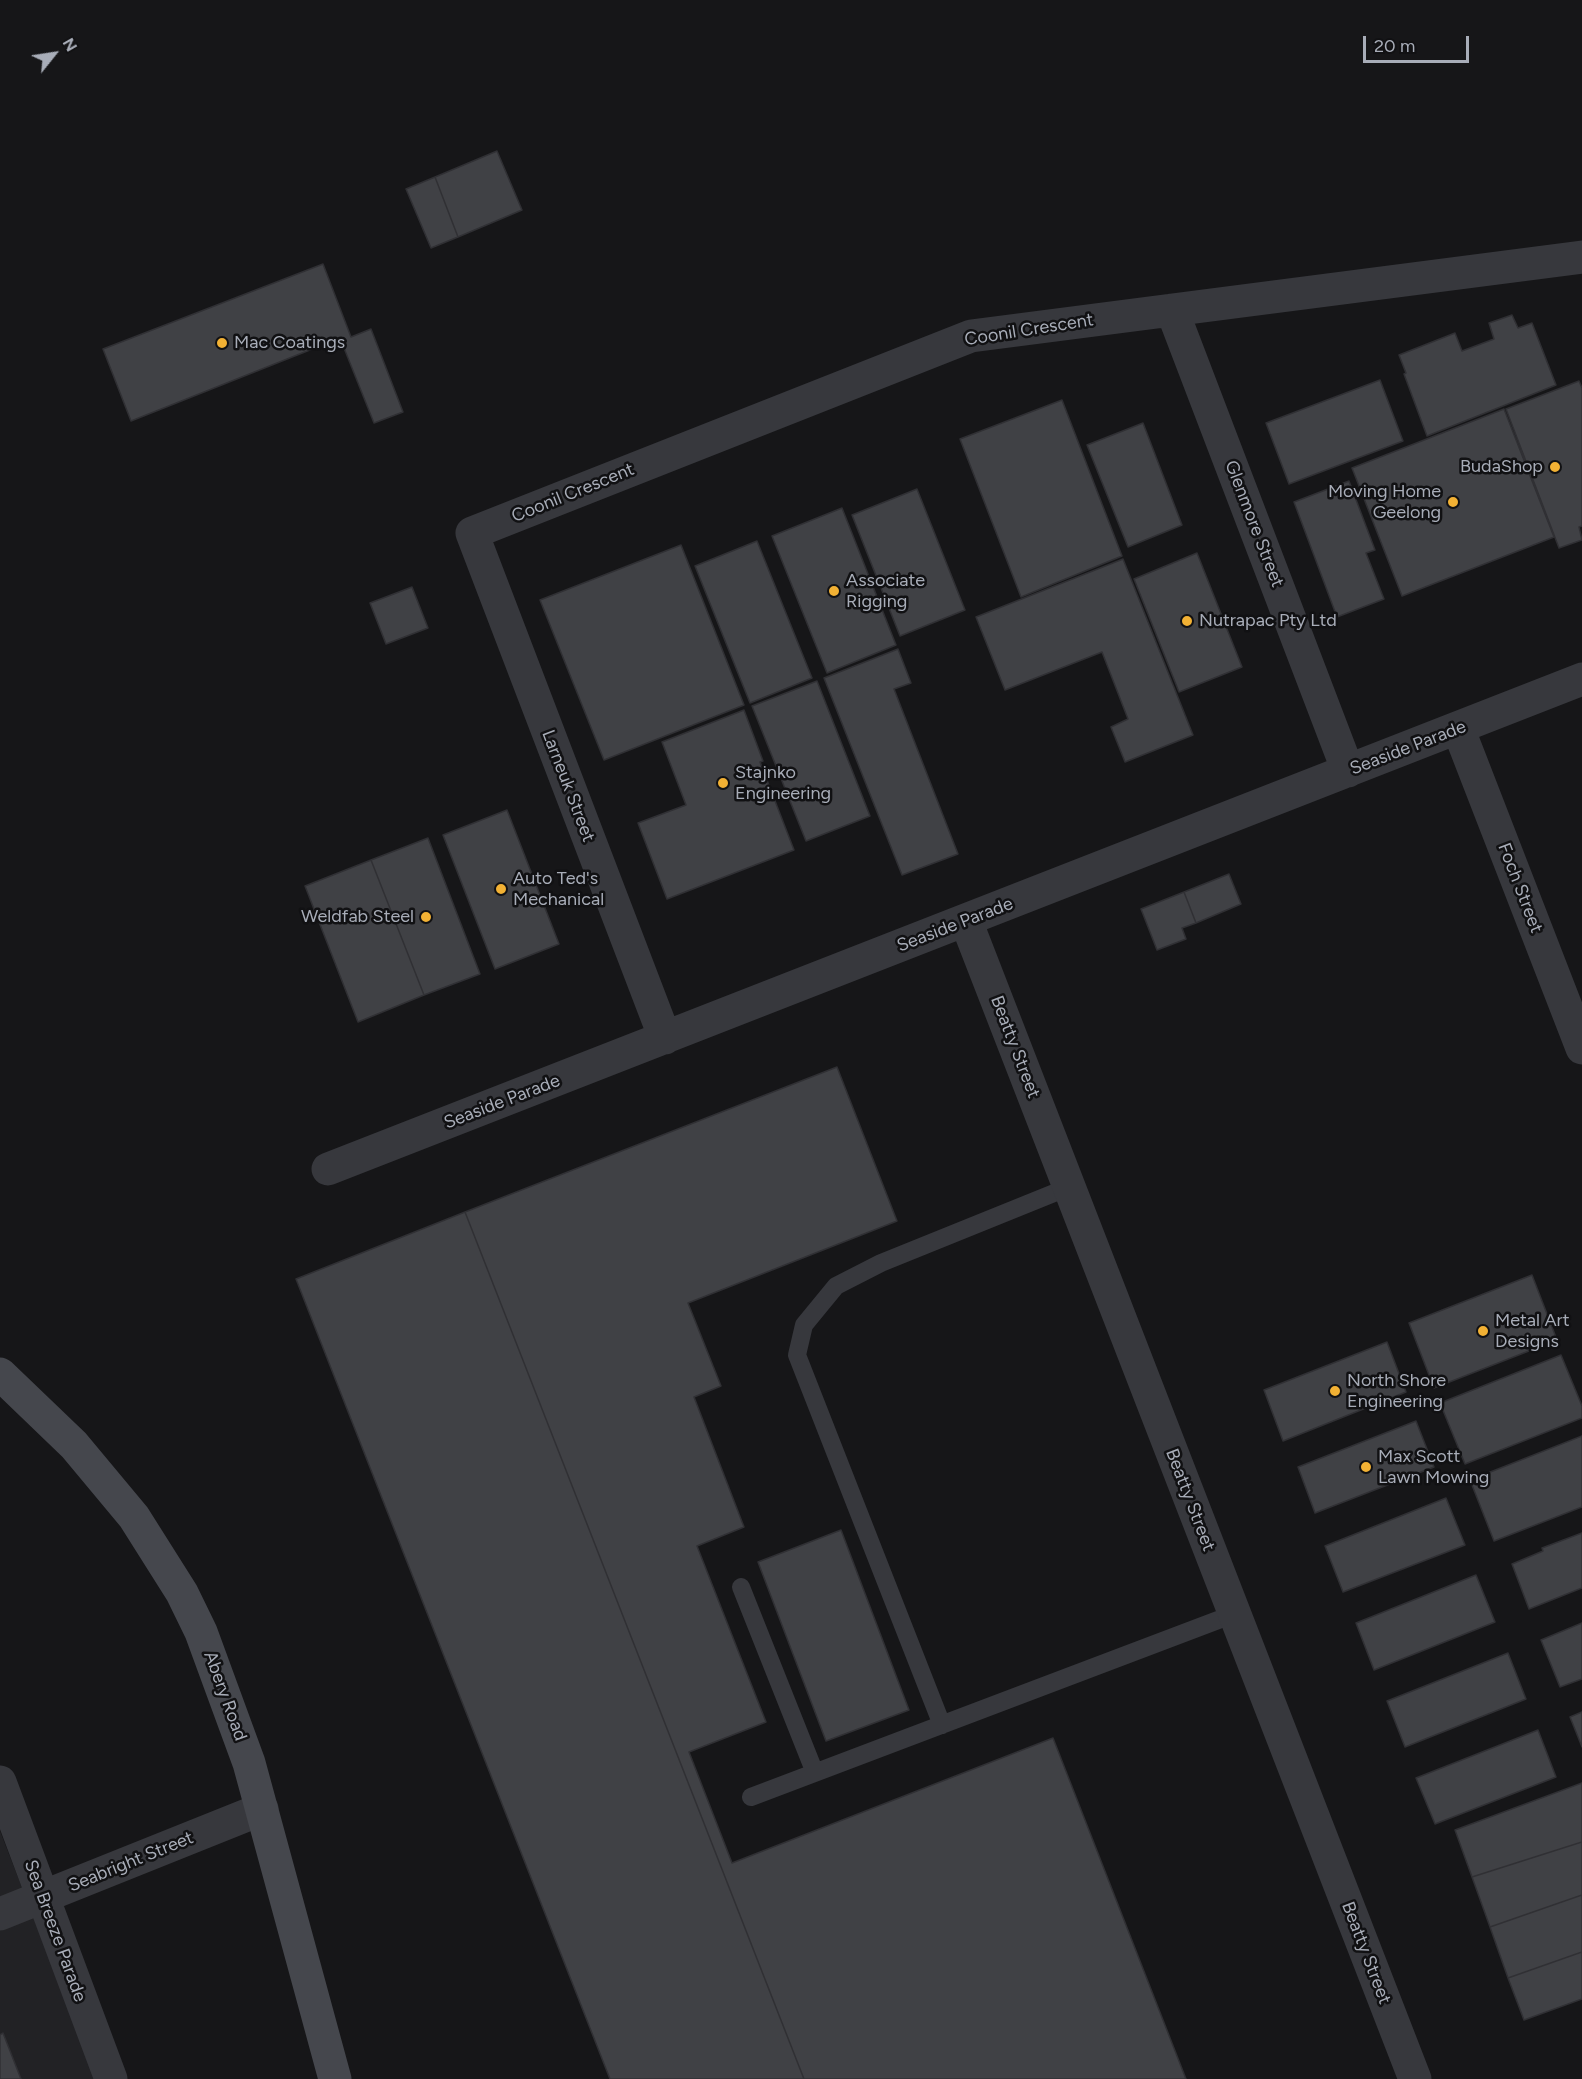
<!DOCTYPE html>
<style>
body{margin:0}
#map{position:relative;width:1582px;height:2079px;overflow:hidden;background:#161618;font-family:Figtree,sans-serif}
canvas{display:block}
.north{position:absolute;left:24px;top:24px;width:60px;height:60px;-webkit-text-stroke:4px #111113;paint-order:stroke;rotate:60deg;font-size:16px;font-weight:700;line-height:24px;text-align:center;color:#a8adb8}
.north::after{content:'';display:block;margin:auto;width:21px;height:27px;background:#a8adb8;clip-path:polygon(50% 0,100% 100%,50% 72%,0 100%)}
.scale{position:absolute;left:1363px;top:36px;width:106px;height:27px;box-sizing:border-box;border:3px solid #a8adb8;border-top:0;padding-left:8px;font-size:18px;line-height:21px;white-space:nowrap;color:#a8adb8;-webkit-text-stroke:4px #111113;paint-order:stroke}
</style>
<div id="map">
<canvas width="1582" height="2079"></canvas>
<div class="north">N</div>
<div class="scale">20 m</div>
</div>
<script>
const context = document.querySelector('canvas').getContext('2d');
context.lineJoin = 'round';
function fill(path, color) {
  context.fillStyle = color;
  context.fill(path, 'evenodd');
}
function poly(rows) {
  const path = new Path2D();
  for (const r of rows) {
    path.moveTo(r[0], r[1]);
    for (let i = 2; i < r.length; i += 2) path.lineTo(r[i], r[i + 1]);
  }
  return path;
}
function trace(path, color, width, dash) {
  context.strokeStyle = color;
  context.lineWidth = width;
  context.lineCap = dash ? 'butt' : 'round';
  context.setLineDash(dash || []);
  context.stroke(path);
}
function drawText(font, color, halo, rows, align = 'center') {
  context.font = font + ' Figtree,sans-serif';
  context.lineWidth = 5;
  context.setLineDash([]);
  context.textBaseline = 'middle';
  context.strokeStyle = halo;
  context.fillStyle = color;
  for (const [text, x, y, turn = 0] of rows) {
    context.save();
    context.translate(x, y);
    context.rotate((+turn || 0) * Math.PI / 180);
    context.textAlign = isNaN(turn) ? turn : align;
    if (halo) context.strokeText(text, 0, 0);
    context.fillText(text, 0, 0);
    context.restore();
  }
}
const built = poly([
 [0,1831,52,1965,97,2079,0,2079]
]);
const building = poly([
 [497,151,522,210,458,237,435,177,497,151],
 [435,177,458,237,431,248,406,189,435,177],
 [323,264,351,337,371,329,403,412,374,423,340,338,131,421,103,349,323,264],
 [1512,315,1518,328,1532,323,1556,385,1427,436,1404,374,1406,373,1399,355,1455,333,1462,351,1494,339,1489,323,1512,315],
 [1380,380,1403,441,1289,484,1266,423,1380,380],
 [1579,381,1582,388,1582,526,1579,527,1582,540,1559,548,1506,409,1579,381],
 [1062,400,1122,556,1021,597,960,439,1062,400],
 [1504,409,1554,537,1402,596,1352,468,1504,409],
 [1143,423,1182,525,1128,547,1087,445,1143,423],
 [1349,481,1375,550,1366,553,1384,599,1337,617,1294,502,1349,481],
 [917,489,965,610,900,636,852,515,917,489],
 [842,508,896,645,827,673,772,536,842,508],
 [757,541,812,678,750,703,695,566,757,541],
 [681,545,744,705,604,760,540,600,681,545],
 [1197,553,1242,667,1179,692,1134,579,1197,553],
 [1123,559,1193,735,1125,762,1111,727,1128,719,1102,652,1005,690,976,617,1123,559],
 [412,587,428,628,386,644,370,603,412,587],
 [898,649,911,683,894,689,958,854,902,875,824,678,898,649],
 [817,681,870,816,806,841,752,706,817,681],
 [744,710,763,761,760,762,794,850,667,899,638,823,686,805,662,742,744,710],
 [507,810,559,944,495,969,443,835,507,810],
 [428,838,480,974,424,995,371,860,428,838],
 [371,860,424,995,358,1022,305,886,371,860],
 [1229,874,1241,904,1196,923,1184,892,1229,874],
 [1184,892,1196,923,1182,928,1186,939,1157,950,1141,909,1184,892],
 [837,1067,897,1221,688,1303,721,1386,694,1397,744,1527,697,1546,766,1722,689,1752,732,1863,1053,1738,1186,2079,804,2079,465,1212,837,1067],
 [465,1212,804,2079,610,2079,296,1279,465,1212],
 [1532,1275,1557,1340,1434,1388,1409,1323,1532,1275],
 [1387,1342,1406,1392,1283,1441,1264,1390,1387,1342],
 [1561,1355,1582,1406,1582,1418,1465,1464,1440,1403,1561,1355],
 [1416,1421,1434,1467,1315,1513,1298,1467,1416,1421],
 [1582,1436,1582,1507,1494,1541,1470,1480,1582,1436],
 [1446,1498,1465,1545,1343,1592,1325,1546,1446,1498],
 [841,1530,909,1710,826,1741,758,1562,841,1530],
 [1582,1533,1582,1588,1529,1609,1512,1564,1543,1551,1542,1548,1582,1533],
 [1476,1575,1495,1622,1374,1670,1356,1623,1476,1575],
 [1582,1623,1582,1679,1560,1687,1541,1640,1582,1623],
 [1508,1653,1526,1699,1405,1747,1387,1701,1508,1653],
 [1582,1712,1582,1747,1570,1717,1582,1712],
 [1538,1730,1556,1777,1435,1824,1416,1778,1538,1730],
 [1582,1783,1582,1842,1472,1877,1455,1830,1582,1783],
 [1582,1842,1582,1895,1490,1927,1472,1877,1582,1842],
 [1582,1895,1582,1952,1508,1978,1490,1927,1582,1895],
 [1582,1952,1582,1999,1524,2020,1508,1978,1582,1952],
 [3,2033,21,2079,0,2079,0,2035,3,2033]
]);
const service = poly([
 [741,1587,815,1773],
 [942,1725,797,1355,804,1325,836,1286,881,1263,1069,1187],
 [751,1797,1234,1614]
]);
const minor = poly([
 [1172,310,1348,771],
 [1458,728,1582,1048],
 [966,921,1415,2079],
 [665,1038,472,533,971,336,1582,257],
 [328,1169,1582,679],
 [0,1782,111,2079],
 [0,1914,262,1809]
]);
const secondary = poly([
 [0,1374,74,1445,134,1517,182,1593,201,1632,249,1763,335,2079]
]);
const markers = [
 [222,343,6,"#f2b134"],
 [1555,467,6,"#f2b134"],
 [1453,502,6,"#f2b134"],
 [834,591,6,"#f2b134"],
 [1187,621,6,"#f2b134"],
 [723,783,6,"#f2b134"],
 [501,889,6,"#f2b134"],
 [426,917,6,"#f2b134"],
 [1483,1331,6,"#f2b134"],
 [1335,1391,6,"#f2b134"],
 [1366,1467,6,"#f2b134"]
];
const streetNames = [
 ["Coonil Crescent",1029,330,-9],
 ["Coonil Crescent",573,493,-22],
 ["Glenmore Street",1254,524,69],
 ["Seaside Parade",1408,748,-21],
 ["Larneuk Street",568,786,69],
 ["Foch Street",1520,888,69],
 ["Seaside Parade",955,925,-21],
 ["Beatty Street",1015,1047,69],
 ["Seaside Parade",502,1102,-21],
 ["Beatty Street",1190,1500,69],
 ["Abery Road",225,1696,70],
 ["Seabright Street",131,1862,-22],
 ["Sea Breeze Parade",55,1931,70],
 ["Beatty Street",1366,1953,69]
];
const poiNames = [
 ["Mac Coatings",234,343],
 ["BudaShop",1543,467,"right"],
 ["Moving Home",1441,492,"right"],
 ["Geelong",1441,513,"right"],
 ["Associate",846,581],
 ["Rigging",846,602],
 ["Nutrapac Pty Ltd",1199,621],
 ["Stajnko",735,773],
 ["Engineering",735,794],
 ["Auto Ted's",513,879],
 ["Mechanical",513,900],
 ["Weldfab Steel",414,917,"right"],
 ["Metal Art",1495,1321],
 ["Designs",1495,1342],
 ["North Shore",1347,1381],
 ["Engineering",1347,1402],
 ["Max Scott",1378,1457],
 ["Lawn Mowing",1378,1478]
];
fill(built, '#222225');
fill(building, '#404145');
trace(building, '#303034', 1.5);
trace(service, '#37383d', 18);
trace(minor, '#37383d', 33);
trace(secondary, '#45474d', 33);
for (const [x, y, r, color] of markers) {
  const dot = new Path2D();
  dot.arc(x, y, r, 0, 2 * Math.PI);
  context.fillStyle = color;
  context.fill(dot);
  trace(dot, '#111113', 2);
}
drawText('18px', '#a8adb8', '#111113', streetNames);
drawText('18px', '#a8adb8', '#111113', poiNames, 'left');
</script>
